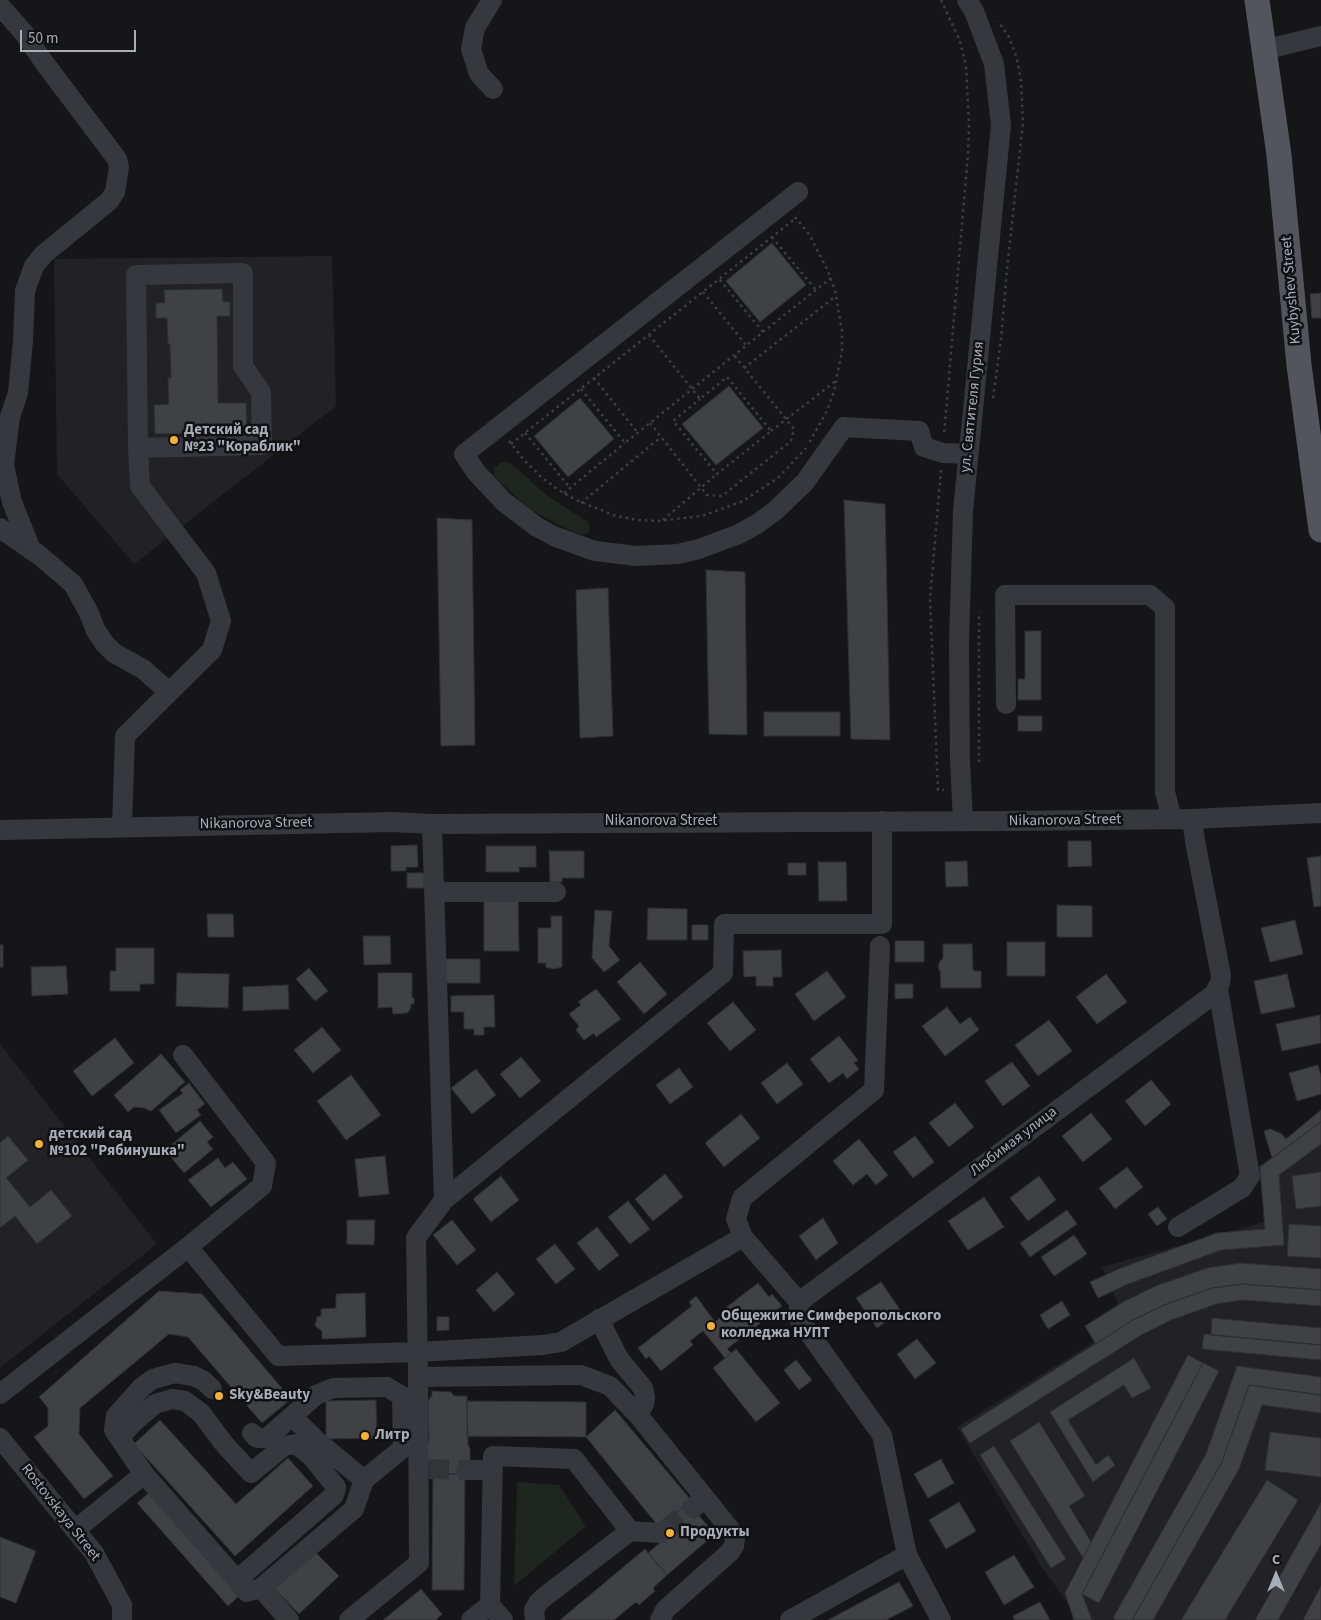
<!DOCTYPE html>
<meta charset="utf-8">
<style>
body{margin:0}
#map{position:relative;width:1321px;height:1620px;overflow:hidden;background:#161618;font-family:"Source Sans 3",sans-serif}
canvas{display:block}
.north{position:absolute;left:1251px;top:1550px;width:50px;height:50px;-webkit-text-stroke:4px #111113;paint-order:stroke;rotate:0deg;font-size:14px;font-weight:700;line-height:20px;text-align:center;color:#a8adb8}
.north::after{content:'';display:block;margin:auto;width:18px;height:22px;background:#a8adb8;clip-path:polygon(50% 0,100% 100%,50% 72%,0 100%)}
.scale{position:absolute;left:20px;top:30px;width:116px;height:22px;box-sizing:border-box;border:2px solid #a8adb8;border-top:0;padding-left:6px;font-size:15px;line-height:18px;white-space:nowrap;color:#a8adb8;-webkit-text-stroke:4px #111113;paint-order:stroke}
</style>
<div id="map">
<canvas width="1321" height="1620"></canvas>
<div class="north">С</div>
<div class="scale">50 m</div>
</div>
<script>
const context = document.querySelector('canvas').getContext('2d');
context.lineJoin = 'round';
function fill(path, color) {
  context.fillStyle = color;
  context.fill(path, 'evenodd');
}
function poly(rows) {
  const path = new Path2D();
  for (const r of rows) {
    path.moveTo(r[0], r[1]);
    for (let i = 2; i < r.length; i += 2) path.lineTo(r[i], r[i + 1]);
  }
  return path;
}
function trace(path, color, width, dash) {
  context.strokeStyle = color;
  context.lineWidth = width;
  context.lineCap = dash ? 'butt' : 'round';
  context.setLineDash(dash || []);
  context.stroke(path);
}
function drawText(font, color, halo, rows, align = 'center') {
  context.font = font + ' "Source Sans 3",sans-serif';
  context.lineWidth = 5;
  context.setLineDash([]);
  context.textBaseline = 'middle';
  context.strokeStyle = halo;
  context.fillStyle = color;
  for (const [text, x, y, turn = 0] of rows) {
    context.save();
    context.translate(x, y);
    context.rotate((+turn || 0) * Math.PI / 180);
    context.textAlign = isNaN(turn) ? turn : align;
    if (halo) context.strokeText(text, 0, 0);
    context.fillText(text, 0, 0);
    context.restore();
  }
}
const built = poly([
 [332,256,336,406,134,564,57,474,54,259],
 [0,1044,157,1244,0,1368],
 [1321,1122,1321,1620,1080,1620,1041,1566,957,1427,1126,1322,1102,1267,1264,1222,1259,1166]
]);
const green = poly([
 [502,462,510,463,549,497,587,521,590,527,588,533,582,535,565,528,533,511,521,502,494,476,495,467],
 [517,1482,559,1485,586,1526,514,1586]
]);
const building = poly([
 [772,243,806,285,760,322,726,281,772,243],
 [222,289,223,302,230,302,230,316,217,316,218,403,246,403,247,432,155,434,154,405,169,404,168,378,171,378,170,344,168,344,167,318,156,318,156,303,165,303,164,290,222,289],
 [1321,293,1321,318,1312,318,1310,294,1321,293],
 [729,386,763,428,716,465,682,424,729,386],
 [580,398,614,439,568,477,534,436,580,398],
 [844,500,885,504,890,740,851,739,844,500],
 [437,518,472,520,475,745,441,746,437,518],
 [706,570,745,572,747,735,709,734,706,570],
 [608,588,613,736,580,738,576,590,608,588],
 [1025,631,1041,631,1041,700,1018,700,1018,679,1025,679,1025,631],
 [764,712,840,712,840,736,764,736,764,712],
 [1018,716,1042,716,1042,731,1018,731,1018,716],
 [1068,841,1091,841,1092,866,1068,867,1068,841],
 [417,845,418,867,406,867,406,871,391,871,391,846,417,845],
 [486,846,536,846,536,867,519,867,519,872,486,872,486,846],
 [549,851,584,851,584,878,562,878,562,882,550,882,549,851],
 [1321,856,1321,906,1314,907,1307,858,1321,856],
 [967,861,968,886,946,887,945,862,967,861],
 [818,862,846,862,847,901,819,901,818,862],
 [788,863,806,863,806,875,788,875,788,863],
 [407,873,424,873,424,888,407,888,407,873],
 [484,900,518,900,519,951,484,951,484,900],
 [1057,905,1092,906,1092,937,1057,937,1057,905],
 [648,908,687,909,687,940,647,940,648,908],
 [595,910,612,911,609,946,620,960,604,972,592,958,595,910],
 [207,914,233,914,234,937,208,937,207,914],
 [551,916,562,916,562,967,554,969,546,967,546,963,538,963,538,928,551,928,551,916],
 [1295,920,1303,954,1270,962,1261,928,1295,920],
 [692,925,708,925,708,940,692,940,692,925],
 [363,936,390,936,391,964,364,965,363,936],
 [895,941,924,941,924,962,895,962,895,941],
 [1007,942,1045,942,1045,976,1007,976,1007,942],
 [943,944,972,944,973,971,981,971,981,988,941,988,940,971,938,967,940,961,943,959,943,944],
 [0,945,3,945,3,967,0,967,0,945],
 [116,948,154,948,154,984,140,984,140,991,110,991,110,971,116,971,116,948],
 [781,950,782,977,773,977,773,986,756,986,756,976,744,977,743,951,781,950],
 [446,959,480,959,480,983,446,983,446,959],
 [640,962,667,994,644,1014,617,982,640,962],
 [66,966,68,994,32,996,31,967,66,966],
 [309,968,328,991,315,1001,296,979,309,968],
 [827,971,846,997,814,1021,795,994,827,971],
 [177,973,229,974,228,1008,176,1006,177,973],
 [378,973,412,973,412,998,414,998,414,1004,411,1004,410,1010,407,1013,393,1014,392,1007,378,1008,378,973],
 [1106,974,1127,1002,1097,1024,1076,997,1106,974],
 [1287,974,1295,1007,1261,1014,1254,981,1287,974],
 [895,984,913,984,913,998,895,999,895,984],
 [288,985,289,1009,243,1011,243,987,288,985],
 [596,989,621,1019,596,1037,594,1033,584,1040,576,1030,579,1026,569,1014,581,1005,578,1002,596,989],
 [494,995,495,1027,484,1027,484,1035,474,1035,474,1029,464,1029,464,1012,451,1012,451,996,494,995],
 [733,1002,756,1030,730,1051,707,1023,733,1002],
 [947,1007,960,1024,970,1017,979,1030,945,1056,922,1026,947,1007],
 [1320,1015,1321,1043,1282,1051,1276,1024,1320,1015],
 [1049,1020,1072,1051,1038,1076,1015,1045,1049,1020],
 [322,1027,341,1050,313,1073,294,1050,322,1027],
 [839,1036,858,1060,854,1063,859,1069,847,1079,843,1073,829,1083,810,1059,839,1036],
 [115,1038,134,1063,92,1096,73,1071,115,1038],
 [161,1054,185,1082,151,1111,144,1108,134,1107,128,1112,114,1095,161,1054],
 [521,1057,541,1081,520,1098,500,1074,521,1057],
 [1012,1062,1030,1086,1003,1106,985,1081,1012,1062],
 [787,1063,803,1084,777,1104,761,1083,787,1063],
 [1318,1065,1321,1077,1321,1094,1297,1101,1289,1073,1318,1065],
 [679,1068,693,1087,670,1104,656,1085,679,1068],
 [476,1069,496,1095,472,1114,451,1088,476,1069],
 [351,1075,381,1115,346,1140,317,1101,351,1075],
 [1151,1080,1171,1104,1145,1126,1125,1101,1151,1080],
 [189,1083,205,1104,197,1110,201,1115,176,1133,159,1110,183,1093,180,1090,189,1083],
 [955,1103,974,1127,949,1147,929,1123,955,1103],
 [1321,1110,1321,1122,1272,1158,1264,1131,1270,1129,1282,1134,1286,1139,1321,1110],
 [1091,1113,1112,1139,1083,1162,1062,1136,1091,1113],
 [741,1114,760,1138,724,1167,705,1143,741,1114],
 [200,1121,213,1137,207,1142,213,1149,184,1173,165,1150,200,1121],
 [1321,1122,1321,1144,1279,1175,1284,1245,1221,1250,1128,1284,1098,1298,1090,1282,1121,1268,1217,1233,1265,1229,1260,1167,1321,1122],
 [8,1136,28,1160,6,1178,30,1207,51,1190,72,1216,37,1244,15,1216,0,1228,0,1143,8,1136],
 [915,1136,934,1162,913,1178,893,1152,915,1136],
 [859,1139,888,1175,876,1185,867,1174,853,1185,833,1161,859,1139],
 [385,1156,389,1194,359,1197,355,1159,385,1156],
 [218,1158,225,1168,233,1162,247,1179,211,1207,188,1180,218,1158],
 [1127,1167,1143,1187,1115,1209,1099,1188,1127,1167],
 [1321,1172,1321,1206,1296,1209,1292,1176,1321,1172],
 [665,1174,683,1197,653,1221,635,1199,665,1174],
 [501,1176,519,1200,491,1222,473,1199,501,1176],
 [1039,1176,1056,1200,1028,1221,1010,1198,1039,1176],
 [984,1197,1004,1227,968,1250,948,1221,984,1197],
 [628,1201,650,1229,630,1244,608,1217,628,1201],
 [1158,1207,1167,1219,1157,1226,1148,1214,1158,1207],
 [1067,1210,1077,1224,1030,1257,1020,1243,1067,1210],
 [823,1218,838,1243,816,1260,799,1236,823,1218],
 [347,1220,375,1220,374,1245,347,1244,347,1220],
 [452,1220,476,1250,457,1265,433,1235,452,1220],
 [1289,1224,1321,1226,1321,1258,1287,1256,1289,1224],
 [597,1227,619,1255,599,1271,577,1243,597,1227],
 [1074,1235,1087,1254,1054,1276,1041,1257,1074,1235],
 [555,1244,575,1269,556,1284,536,1259,555,1244],
 [1241,1263,1321,1269,1321,1290,1242,1284,1212,1288,1164,1305,1133,1320,1096,1344,1085,1326,1123,1302,1156,1286,1207,1268,1241,1263],
 [497,1272,515,1294,494,1312,476,1290,497,1272],
 [881,1282,901,1311,877,1328,856,1298,881,1282],
 [758,1283,769,1297,772,1294,782,1306,727,1349,731,1353,725,1358,703,1331,690,1341,693,1345,661,1371,649,1356,646,1359,638,1348,692,1306,689,1302,696,1296,715,1322,725,1313,723,1310,758,1283],
 [1242,1284,1321,1290,1321,1306,1243,1300,1216,1304,1171,1320,1141,1335,970,1443,961,1429,1133,1320,1164,1305,1212,1288,1242,1284],
 [159,1291,202,1294,291,1399,262,1423,188,1337,169,1334,80,1408,79,1434,113,1476,84,1499,34,1437,48,1426,48,1408,39,1397,159,1291],
 [365,1293,366,1337,322,1339,322,1331,315,1326,317,1317,321,1316,321,1309,336,1308,336,1294,365,1293],
 [1062,1301,1070,1315,1048,1329,1040,1315,1062,1301],
 [437,1317,449,1317,449,1330,437,1331,437,1317],
 [1212,1318,1321,1328,1321,1345,1211,1335,1212,1318],
 [1204,1334,1321,1345,1321,1360,1202,1349,1204,1334],
 [917,1339,936,1363,915,1379,897,1354,917,1339],
 [736,1349,780,1403,756,1422,713,1368,736,1349],
 [1188,1355,1203,1363,1082,1594,1092,1620,1074,1620,1065,1593,1188,1355],
 [1134,1358,1151,1388,1132,1398,1124,1385,1068,1420,1096,1465,1108,1455,1115,1465,1093,1482,1050,1412,1134,1358],
 [796,1360,812,1380,799,1390,784,1370,796,1360],
 [1203,1363,1219,1371,1099,1603,1082,1594,1203,1363],
 [1237,1366,1321,1377,1321,1395,1249,1385,1222,1462,1132,1620,1117,1620,1113,1618,1206,1454,1237,1366],
 [1249,1385,1321,1395,1321,1413,1262,1405,1239,1469,1153,1620,1132,1620,1222,1462,1249,1385],
 [432,1391,451,1392,454,1396,467,1396,468,1445,470,1449,470,1459,466,1466,466,1474,429,1474,429,1462,427,1459,427,1444,429,1441,428,1401,432,1395,432,1391],
 [376,1400,377,1438,326,1439,326,1401,376,1400],
 [467,1401,586,1402,586,1437,467,1436,467,1401],
 [615,1410,691,1500,659,1527,586,1437,615,1410],
 [160,1420,236,1504,288,1458,313,1486,235,1556,134,1444,160,1420],
 [1039,1422,1085,1496,1069,1506,1091,1542,1083,1558,1010,1441,1039,1422],
 [1270,1432,1321,1438,1321,1477,1265,1470,1270,1432],
 [994,1446,1066,1559,1051,1568,980,1455,994,1446],
 [941,1459,954,1483,928,1498,914,1474,941,1459],
 [433,1474,465,1474,464,1590,432,1590,433,1474],
 [1267,1480,1298,1500,1225,1620,1181,1620,1267,1480],
 [150,1492,240,1595,228,1606,137,1503,150,1492],
 [959,1502,976,1531,946,1549,929,1520,959,1502],
 [688,1503,715,1534,667,1575,648,1553,669,1535,661,1526,688,1503],
 [1321,1503,1321,1544,1278,1620,1255,1620,1321,1503],
 [0,1537,36,1551,16,1603,0,1597,0,1537],
 [645,1549,667,1575,653,1588,655,1591,639,1605,636,1602,614,1620,560,1620,645,1549],
 [313,1550,339,1576,299,1614,274,1588,313,1550],
 [1014,1555,1034,1587,1004,1605,985,1572,1014,1555],
 [899,1582,913,1606,886,1620,828,1620,899,1582],
 [1321,1586,1321,1620,1303,1620,1321,1586],
 [421,1589,442,1614,436,1620,383,1620,421,1589],
 [1040,1602,1050,1620,1015,1620,1013,1616,1040,1602]
]);
const minorTunnel = poly([
 [429,1469,466,1470],
 [665,1530,693,1508]
]);
const path = poly([
 [941,0,960,41,966,66,969,126,968,154,944,435],
 [795,217,809,234,828,271,835,290,842,331,842,351,834,391,827,411,809,443],
 [772,237,816,290],
 [703,292,746,345],
 [763,332,831,278],
 [649,335,700,399,727,377,771,431,717,474,673,421,700,399],
 [744,368,836,296],
 [594,378,638,433],
 [581,389,625,443,763,332,719,279],
 [993,398,1001,339,1007,269,1023,123,1021,81,1017,59,1009,37,998,21],
 [650,423,707,495,722,496,791,441,794,429,734,355],
 [771,431,837,380],
 [525,433,570,488],
 [509,441,525,461,540,476,557,489,576,500,616,516,638,520,659,521,702,516,743,501,779,477,806,448],
 [511,444,796,218],
 [941,470,930,599,938,790,944,790],
 [564,493,625,443],
 [581,503,661,437],
 [663,520,717,474],
 [979,762,979,612]
]);
const minor = poly([
 [492,0,475,28,471,49,479,74,493,89],
 [0,6,24,33,43,61,117,159,119,167,115,192,109,201,44,254,34,266,25,291,23,341,18,393,10,417,4,465,12,502,31,550],
 [1263,50,1321,36],
 [798,192,464,454,476,472,504,502,537,527,556,537,595,551,636,556,678,554,699,549,739,534,757,524,775,511,805,482,844,427,919,431,924,447,943,453,968,454],
 [0,528,39,555,73,584,89,613,96,631,105,644,114,653,143,669,169,692],
 [1006,704,1005,595,1150,595,1165,608,1165,792,1172,819],
 [963,821,960,761,959,643,963,511,1001,125,994,64,974,11,967,0],
 [432,824,444,1200,416,1238,418,1377,581,1375,610,1386,638,1415,705,1498,693,1508],
 [122,827,125,736,212,650,221,621,206,573,140,486,138,448,262,445,261,392,243,366,243,273,136,275,138,448],
 [0,830,393,822,432,824,1007,821,1192,819,1321,813],
 [435,892,556,892],
 [880,946,874,1090,742,1198,736,1219,743,1237,799,1302,799,1319,882,1435,907,1555,941,1620],
 [444,1200,723,973,724,924,882,924,882,821],
 [1178,1227,1242,1188,1250,1176,1218,989],
 [188,1247,278,1356,417,1352,543,1345,561,1342,743,1237],
 [799,1302,1214,994,1220,983,1221,976,1195,841,1192,819],
 [599,1319,619,1359,643,1388,645,1397,644,1404,638,1415],
 [0,1394,188,1247,262,1186,266,1163,183,1055],
 [292,1416,317,1441,364,1480],
 [252,1433,257,1438,267,1438,316,1395,333,1388,387,1387,402,1396,403,1448,364,1480,354,1509,261,1588],
 [0,1438,94,1553,122,1605,122,1620],
 [119,1438,135,1421,155,1404,172,1399,185,1401,201,1413,225,1445,251,1473,284,1446,296,1444,311,1456,336,1487,334,1495,237,1580,144,1474],
 [466,1470,492,1470],
 [75,1530,144,1474,114,1430,116,1416,142,1387,153,1379,175,1373,194,1376,204,1381,212,1389],
 [630,1531,660,1533,665,1530],
 [237,1580,247,1592,261,1588,289,1620],
 [349,1620,419,1563,418,1377],
 [471,1620,490,1605],
 [503,1620,490,1605,493,1456,574,1459,630,1531,543,1598,538,1603,534,1610,535,1620],
 [660,1620,665,1610,730,1552,734,1546,735,1539,733,1533,705,1498],
 [790,1620,907,1555]
]);
const major = poly([
 [1257,0,1279,155,1299,365,1321,530]
]);
const markers = [
 [174,440,5,"#f2b134"],
 [39,1144,5,"#f2b134"],
 [711,1326,5,"#f2b134"],
 [219,1396,5,"#f2b134"],
 [365,1436,5,"#f2b134"],
 [670,1533,5,"#f2b134"]
];
const streetNames = [
 ["Kuybyshev Street",1292,290,-95],
 ["ул. Святителя Гурия",973,407,-84],
 ["Nikanorova Street",1065,821,-1],
 ["Nikanorova Street",661,822],
 ["Nikanorova Street",256,824,-1],
 ["Любимая улица",1014,1142,-37],
 ["Rostovskaya Street",60,1513,52]
];
const poiNames = [
 ["Детский сад",184,431],
 ["№23 \"Кораблик\"",184,448],
 ["детский сад",49,1135],
 ["№102 \"Рябинушка\"",49,1152],
 ["Общежитие Симферопольского",721,1317],
 ["колледжа НУПТ",721,1334],
 ["Sky&Beauty",229,1396],
 ["Литр",375,1436],
 ["Продукты",680,1533]
];
fill(built, '#222225');
fill(green, '#1e261f');
fill(building, '#404145');
trace(building, '#303034', 1);
trace(minorTunnel, '#333438', 20, [20, 10]);
trace(path, '#3d3f44', 2.5, [2.5, 4]);
trace(minor, '#37383d', 20);
trace(major, '#53555c', 25);
for (const [x, y, r, color] of markers) {
  const dot = new Path2D();
  dot.arc(x, y, r, 0, 2 * Math.PI);
  context.fillStyle = color;
  context.fill(dot);
  trace(dot, '#111113', 2);
}
drawText('15px', '#a8adb8', '#111113', streetNames);
drawText('bold 15px', '#a8adb8', '#111113', poiNames, 'left');
</script>
